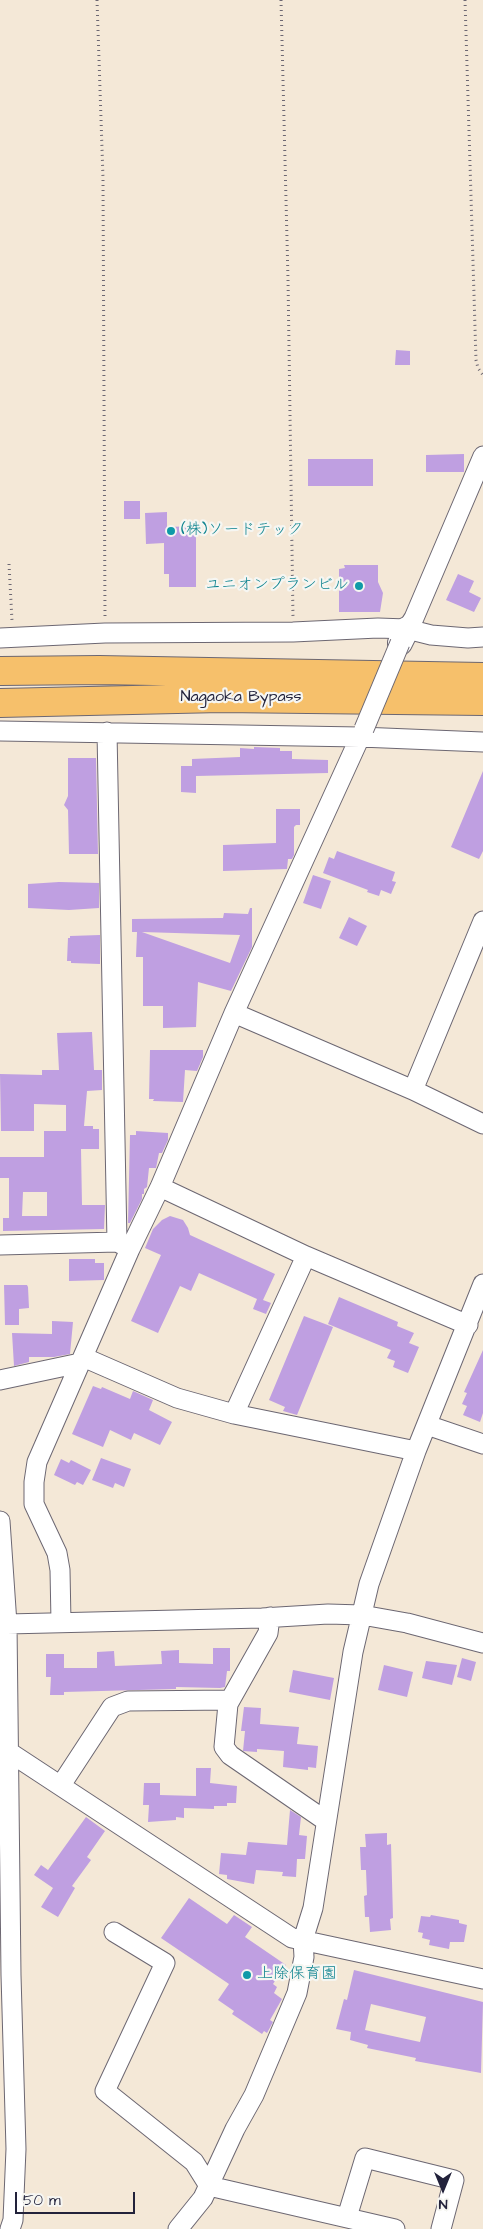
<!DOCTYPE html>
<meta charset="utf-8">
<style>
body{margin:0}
#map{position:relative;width:483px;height:2229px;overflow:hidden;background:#f4e8d7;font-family:"Architects Daughter",sans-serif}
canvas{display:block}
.north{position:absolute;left:418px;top:2164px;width:50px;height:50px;-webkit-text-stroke:4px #f6f6f2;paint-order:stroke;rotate:180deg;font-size:14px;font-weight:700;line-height:20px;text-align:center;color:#22223b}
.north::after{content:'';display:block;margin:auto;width:18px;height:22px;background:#22223b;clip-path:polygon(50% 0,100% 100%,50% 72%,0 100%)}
.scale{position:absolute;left:15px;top:2192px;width:120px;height:22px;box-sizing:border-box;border:2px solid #22223b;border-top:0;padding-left:6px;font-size:15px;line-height:18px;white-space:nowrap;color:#22223b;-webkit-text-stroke:4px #f6f6f2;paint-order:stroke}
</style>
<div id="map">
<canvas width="483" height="2229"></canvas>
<div class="north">N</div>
<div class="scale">50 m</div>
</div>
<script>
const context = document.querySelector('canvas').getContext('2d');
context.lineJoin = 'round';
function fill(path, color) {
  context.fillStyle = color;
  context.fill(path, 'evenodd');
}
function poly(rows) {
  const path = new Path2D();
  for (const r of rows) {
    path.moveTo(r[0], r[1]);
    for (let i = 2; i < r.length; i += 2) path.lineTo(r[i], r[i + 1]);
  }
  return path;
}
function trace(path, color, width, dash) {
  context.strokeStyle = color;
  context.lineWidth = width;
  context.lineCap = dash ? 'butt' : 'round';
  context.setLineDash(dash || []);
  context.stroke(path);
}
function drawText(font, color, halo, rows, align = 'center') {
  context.font = font + ' "Architects Daughter","Klee One",sans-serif';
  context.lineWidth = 4.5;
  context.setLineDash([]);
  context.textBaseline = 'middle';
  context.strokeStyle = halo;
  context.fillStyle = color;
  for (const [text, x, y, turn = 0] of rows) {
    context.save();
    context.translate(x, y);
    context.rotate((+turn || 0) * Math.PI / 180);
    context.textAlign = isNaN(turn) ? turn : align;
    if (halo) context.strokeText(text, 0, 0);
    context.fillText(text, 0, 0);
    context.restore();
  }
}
const building = poly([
 [396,350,410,351,410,365,395,365],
 [464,454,464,472,426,472,426,455],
 [308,459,373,459,373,486,308,486],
 [124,501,140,501,140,519,124,519],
 [167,512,167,527,196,526,196,587,169,587,169,574,164,574,164,543,146,544,145,513],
 [344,565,378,565,378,582,383,593,380,612,339,612,339,569,345,568],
 [458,574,474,581,469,592,481,598,474,612,446,600],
 [254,747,280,748,280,751,292,751,292,759,328,760,328,773,196,776,196,793,181,792,181,766,192,766,192,759,240,757,240,748,254,749],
 [68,758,96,758,98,854,69,854,68,810,64,805,68,796],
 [483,771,483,851,479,859,451,847],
 [276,809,300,809,300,825,296,825,294,827,294,855,292,859,288,859,287,869,223,871,223,845,276,843],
 [337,851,395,872,392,881,396,882,391,894,381,890,379,896,367,892,368,890,323,873,329,857,334,859],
 [313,875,331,881,321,909,303,903],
 [59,882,99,883,99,908,69,910,28,908,28,884],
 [250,908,252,908,252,947,231,991,198,982,196,1027,163,1028,163,1006,143,1006,143,957,136,957,137,932,132,932,132,919,223,918,224,913,248,914],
 [142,932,240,935,230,963],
 [349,917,367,926,357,946,339,938],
 [100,935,100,964,71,963,71,961,67,961,68,938,70,938,70,936],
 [92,1032,94,1070,102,1070,102,1090,87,1091,84,1126,93,1126,93,1129,99,1129,99,1149,81,1149,82,1205,105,1205,104,1229,3,1231,3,1218,9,1218,9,1178,0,1178,0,1157,44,1157,44,1131,66,1131,66,1105,34,1104,34,1131,1,1131,0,1074,42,1075,42,1070,59,1070,57,1033],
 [23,1192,47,1192,47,1216,22,1216],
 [150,1050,203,1050,203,1057,197,1071,185,1070,183,1102,153,1101,154,1099,149,1099],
 [136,1131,168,1133,168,1140,162,1153,159,1153,156,1168,149,1168,147,1187,144,1189,144,1194,142,1194,142,1199,130,1223,128,1223,130,1135,136,1135],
 [170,1216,183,1220,188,1228,190,1235,275,1274,263,1300,271,1303,266,1314,253,1309,257,1299,199,1273,191,1291,180,1286,158,1333,131,1321,161,1255,145,1248,153,1229,162,1220],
 [69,1259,95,1259,95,1263,104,1263,104,1280,69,1281],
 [4,1285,27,1285,28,1287,29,1308,19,1309,19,1325,5,1325],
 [339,1297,398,1322,397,1326,414,1333,409,1343,419,1347,408,1373,393,1367,395,1361,387,1358,391,1350,328,1324],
 [304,1316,333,1327,297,1415,283,1411,285,1407,269,1400],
 [52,1321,73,1322,70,1354,54,1357,29,1357,29,1362,14,1366,12,1333,52,1334],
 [483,1350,483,1413,480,1422,463,1415,467,1406,462,1404,467,1393,464,1392],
 [93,1386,101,1389,102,1387,130,1399,133,1391,153,1400,149,1410,172,1422,160,1445,134,1433,131,1440,110,1430,103,1447,72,1434],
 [101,1458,131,1469,124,1487,115,1483,113,1488,92,1480],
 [61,1459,69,1463,71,1460,91,1470,83,1485,77,1482,75,1485,54,1475],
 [213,1648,230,1648,230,1671,227,1671,225,1687,220,1688,176,1687,176,1689,64,1692,64,1695,50,1695,51,1677,46,1677,46,1654,64,1654,64,1668,97,1668,97,1652,114,1651,115,1666,162,1664,161,1651,179,1650,179,1663,213,1664],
 [462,1658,476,1662,471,1681,457,1677],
 [426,1661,457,1665,452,1685,422,1678],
 [384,1665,413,1672,407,1697,378,1690],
 [293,1670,334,1678,330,1700,289,1692],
 [244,1707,261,1708,260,1724,299,1727,297,1744,318,1746,316,1768,308,1767,308,1770,283,1767,284,1751,257,1749,257,1752,243,1751,245,1731,241,1731],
 [196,1768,211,1768,210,1783,237,1786,236,1803,227,1803,227,1806,214,1806,214,1809,184,1808,184,1818,176,1817,176,1820,148,1822,149,1805,143,1805,144,1783,160,1783,160,1795,196,1796],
 [290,1810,301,1817,299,1835,307,1836,305,1859,297,1859,296,1877,282,1876,283,1872,256,1870,254,1884,227,1879,227,1875,219,1874,221,1853,246,1855,248,1842,287,1845],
 [86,1817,105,1831,87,1857,91,1860,72,1886,75,1888,58,1917,41,1907,53,1888,34,1875,41,1865,48,1870],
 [387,1833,387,1845,391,1844,393,1918,390,1919,391,1930,370,1932,369,1917,365,1917,364,1896,367,1895,366,1870,361,1870,360,1847,366,1847,365,1834],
 [189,1898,227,1924,234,1915,252,1927,245,1937,286,1965,273,1984,277,1987,274,1993,282,1999,270,2020,273,2022,267,2033,264,2031,262,2034,232,2014,234,2011,218,2000,229,1984,161,1938],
 [431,1915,459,1920,459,1923,467,1925,464,1942,450,1942,449,1949,429,1945,430,1940,422,1938,423,1933,418,1932,421,1916,430,1917],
 [354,1970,483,2002,481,2073,415,2061,416,2058,367,2048,368,2045,350,2040,351,2032,336,2029,344,1999,347,2000],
 [371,2004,426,2017,420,2042,365,2030]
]);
const path = poly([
 [97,0,103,178,105,617],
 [281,0,288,279,293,617],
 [465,0,476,360,478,368,483,375],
 [9,564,12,621]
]);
const minor = poly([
 [407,629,414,618,483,456],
 [0,638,105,633,293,632,378,628,407,629,431,635,468,638,483,637],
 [0,731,360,737,483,742],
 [107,732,117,1242],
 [234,1013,413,1090,483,1124],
 [413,1090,483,921],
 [160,1187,306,1256,468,1325],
 [0,1245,117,1242,127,1247],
 [306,1256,234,1414,416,1451],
 [83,1357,177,1398,234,1414],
 [0,1380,80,1363],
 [427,1425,483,1444],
 [0,1521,7,1624,11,1975,16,2149,13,2220,10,2229],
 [270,1617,268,1633,228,1704,224,1747,230,1755,326,1821],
 [61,1622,60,1570,57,1553,34,1504,34,1482,37,1462,130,1249,160,1187,234,1013,360,737],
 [7,1624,262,1618,328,1614,362,1615,407,1623,483,1643],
 [9,1752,292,1938,483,1979],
 [61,1785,112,1707,128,1701,230,1700],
 [114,1932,165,1963,105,2091,194,2162,209,2186,395,2229],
 [347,2217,365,2158,454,2180,441,2229],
 [178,2229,203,2198,235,2129,254,2095,297,1993,304,1957,303,1940,313,1908,353,1652,369,1584,416,1451,483,1284]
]);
const tertiary = poly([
 [400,643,407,629]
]);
const trunk = poly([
 [0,671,99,670,483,677],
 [0,703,221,698,483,701]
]);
const minorBridge = poly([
 [364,729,400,643]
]);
const markers = [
 [171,531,5,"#0f9aa8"],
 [359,586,5,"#0f9aa8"],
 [247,1975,5,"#0f9aa8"]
];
const cultureNames = [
 ["(株)ソードテック",181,531],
 ["ユニオンプランビル",349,586,"right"],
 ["上除保育園",257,1975]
];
const streetNames = [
 ["Nagaoka Bypass",241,698]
];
fill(building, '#bf9fe1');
trace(minor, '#6c6772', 21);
trace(tertiary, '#6c6772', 26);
trace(trunk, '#6c6772', 30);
trace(path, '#6c6772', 3, [1, 4]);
trace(minor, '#fff', 19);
trace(tertiary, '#fff', 24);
trace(trunk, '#f6c06b', 28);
trace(minorBridge, '#6c6772', 21, []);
trace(minorBridge, '#fff', 19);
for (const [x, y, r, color] of markers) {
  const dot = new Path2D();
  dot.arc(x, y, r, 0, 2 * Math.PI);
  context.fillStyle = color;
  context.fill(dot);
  trace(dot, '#f6f6f2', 2);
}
drawText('16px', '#0d838f', '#f6f6f2', cultureNames, 'left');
drawText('16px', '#22223b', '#f6f6f2', streetNames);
</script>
